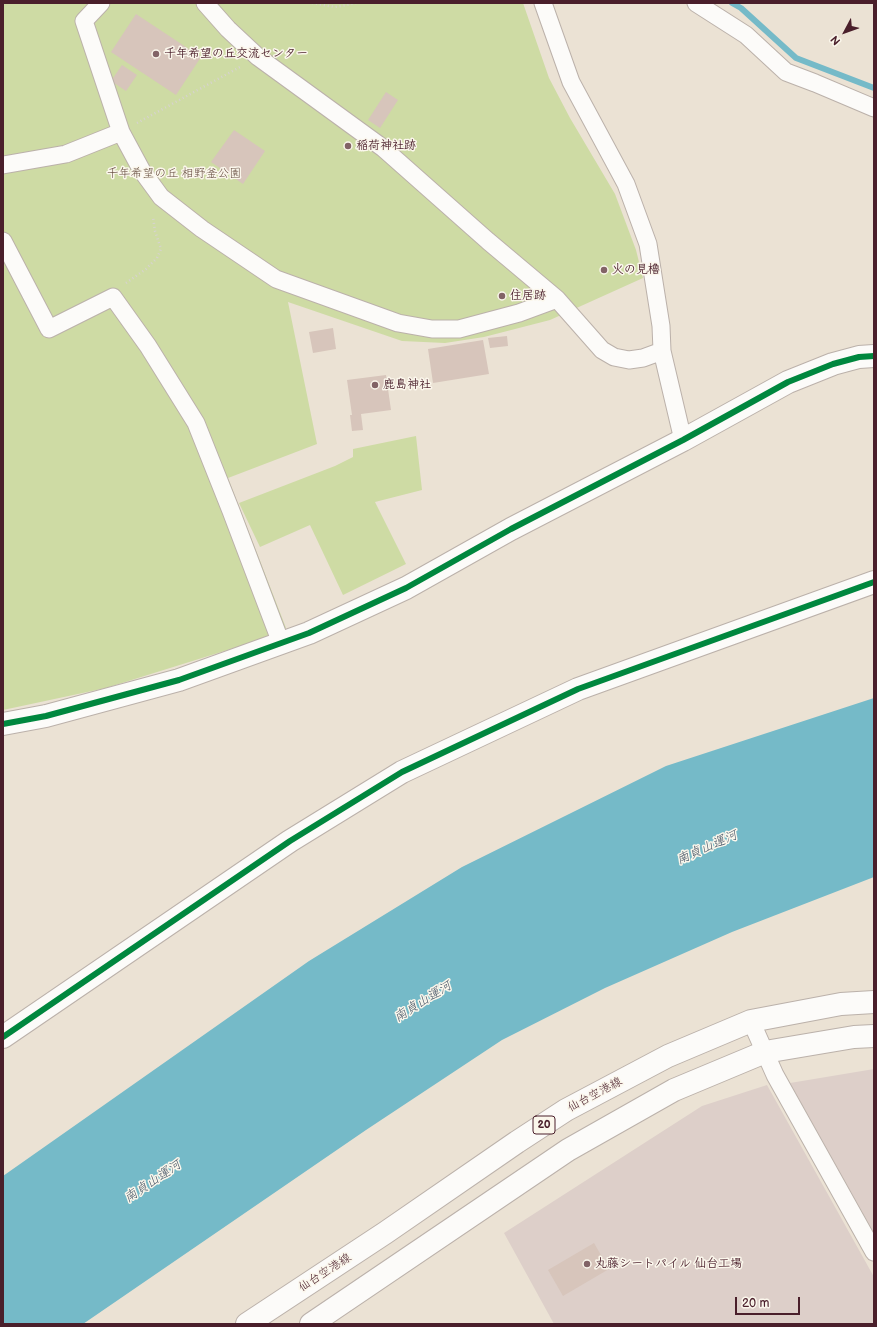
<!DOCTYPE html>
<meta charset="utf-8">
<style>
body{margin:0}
#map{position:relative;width:877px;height:1327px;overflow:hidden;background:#ebe2d4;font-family:"Balsamiq Sans",sans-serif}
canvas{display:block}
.frame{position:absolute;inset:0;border:4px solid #4a1f2b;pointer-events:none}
.north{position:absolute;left:825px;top:12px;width:40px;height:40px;-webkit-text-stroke:3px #fbf7ec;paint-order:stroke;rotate:229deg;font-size:11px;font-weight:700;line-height:16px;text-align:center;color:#4a1f2b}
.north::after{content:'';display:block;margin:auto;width:14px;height:18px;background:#4a1f2b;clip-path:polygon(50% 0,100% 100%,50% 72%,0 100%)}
.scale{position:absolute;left:735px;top:1297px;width:65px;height:18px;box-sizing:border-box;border:2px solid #4a1f2b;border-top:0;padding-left:5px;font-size:12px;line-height:14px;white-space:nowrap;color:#4a1f2b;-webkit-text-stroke:3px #fbf7ec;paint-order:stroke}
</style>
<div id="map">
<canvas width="877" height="1327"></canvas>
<div class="frame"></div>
<div class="north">N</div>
<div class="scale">20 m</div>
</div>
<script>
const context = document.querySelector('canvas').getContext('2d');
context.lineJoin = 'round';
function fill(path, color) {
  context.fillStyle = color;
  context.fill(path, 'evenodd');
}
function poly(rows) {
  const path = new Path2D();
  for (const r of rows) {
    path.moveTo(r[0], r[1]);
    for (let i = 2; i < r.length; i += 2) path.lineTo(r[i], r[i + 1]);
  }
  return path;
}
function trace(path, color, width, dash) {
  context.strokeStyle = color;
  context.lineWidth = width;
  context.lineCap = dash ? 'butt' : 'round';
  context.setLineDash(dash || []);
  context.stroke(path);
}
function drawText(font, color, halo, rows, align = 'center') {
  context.font = font + ' "Balsamiq Sans","Klee One",sans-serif';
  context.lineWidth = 3;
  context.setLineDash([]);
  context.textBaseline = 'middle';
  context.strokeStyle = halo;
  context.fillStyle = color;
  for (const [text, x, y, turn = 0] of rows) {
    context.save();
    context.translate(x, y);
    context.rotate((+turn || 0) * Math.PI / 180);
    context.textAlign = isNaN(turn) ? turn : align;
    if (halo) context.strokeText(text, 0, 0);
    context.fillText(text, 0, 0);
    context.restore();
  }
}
const industrial = poly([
 [874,1069,874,1233,790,1083],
 [767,1085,874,1277,874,1324,554,1324,504,1233,702,1106]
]);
const green = poly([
 [3,3,523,3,549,78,570,118,615,194,636,250,643,278,550,320,484,337,445,343,402,341,288,302,317,444,228,478,286,628,250,643,106,688,3,710],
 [416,436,422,490,375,502,406,564,343,595,310,525,260,547,239,503,335,466,353,457,353,449]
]);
const water = poly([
 [874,698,874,877,732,932,605,988,502,1040,366,1130,83,1324,3,1324,3,1176,309,961,462,867,666,766]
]);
const stream = poly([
 [732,3,741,8,796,58,874,88]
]);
const building = poly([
 [136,14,201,57,176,95,111,52],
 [122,65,137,75,126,91,111,81],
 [386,92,398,100,380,128,368,120],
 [234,130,265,151,243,184,211,162],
 [333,328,336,349,313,353,309,332],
 [507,336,508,346,490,348,488,338],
 [483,340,489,374,433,383,428,349],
 [386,375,391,410,361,414,363,430,352,431,350,415,352,415,347,380],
 [594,1243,609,1269,563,1296,548,1270]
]);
const path = poly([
 [312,3,335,7,357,3],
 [137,123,240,67],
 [126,283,146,269,157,258,161,249,155,231,153,217]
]);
const street = poly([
 [101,3,84,21,121,132,142,171,161,197,202,229,276,279,398,323,432,329,459,329,519,313,557,299],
 [205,3,228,29,258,57,383,148,488,241,557,299,602,350,614,357,629,360,643,358,662,351],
 [543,3,571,82,626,184,648,244,661,326,662,351,683,440],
 [696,3,746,35,786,72,815,83,874,108],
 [3,165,66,154,121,132],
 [3,241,49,329,113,297,148,346,196,423,231,511,281,643],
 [751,1021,775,1075,874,1252]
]);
const secondary = poly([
 [3,724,46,716,179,680,309,633,406,588,511,529,683,440,788,382,833,364,859,357,874,356],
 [3,1037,290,841,402,772,578,689,874,582]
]);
const primary = poly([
 [247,1324,385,1233,517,1142,566,1110,668,1056,751,1021,841,1004,874,1002],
 [311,1324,568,1150,674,1090,765,1052,854,1037,874,1036]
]);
const cycleway = poly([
 [3,724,46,716,179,680,309,633,406,588,511,529,683,440,788,382,833,364,859,357,874,356],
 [3,1037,290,841,402,772,578,689,874,582]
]);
const markers = [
 [156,54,4,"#826366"],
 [348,146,4,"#826366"],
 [604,270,4,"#826366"],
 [502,296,4,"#826366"],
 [375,385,4,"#826366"],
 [587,1264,4,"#826366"]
];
const shields = [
 [544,1125,22]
];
const shieldNames = [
 ["20",544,1125]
];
const poiNames = [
 ["千年希望の丘交流センター",164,54],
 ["稲荷神社跡",356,146],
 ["火の見櫓",612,270],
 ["住居跡",510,296],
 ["鹿島神社",383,385],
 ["丸藤シートパイル 仙台工場",595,1264]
];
const parkNames = [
 ["千年希望の丘 相野釜公園",174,174]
];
const streetNames = [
 ["仙台空港線",595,1095,-28],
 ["仙台空港線",325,1273,-33]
];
const waterNames = [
 ["南貞山運河",707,848,-24],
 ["南貞山運河",423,1002,-32],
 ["南貞山運河",153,1182,-34]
];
fill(industrial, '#ddcfc9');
fill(green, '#cedba4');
fill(water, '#75bac8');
trace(stream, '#75bac8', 6);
fill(building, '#d7c5bb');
trace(street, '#bbb1aa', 19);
trace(secondary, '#bbb1aa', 24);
trace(primary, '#bbb1aa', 24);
trace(path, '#d7d3d0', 2.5, [1, 3]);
trace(street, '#fcfbf9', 17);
trace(secondary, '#fcfbf9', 22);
trace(primary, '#fcfbf9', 22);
trace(cycleway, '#00873e', 6);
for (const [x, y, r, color] of markers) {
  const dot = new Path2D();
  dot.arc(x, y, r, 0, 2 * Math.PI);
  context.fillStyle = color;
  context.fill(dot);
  trace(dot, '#fbf7ec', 1.5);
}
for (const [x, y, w] of shields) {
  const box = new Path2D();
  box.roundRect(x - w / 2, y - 9, w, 18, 3);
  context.fillStyle = '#fbf7ec';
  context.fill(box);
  trace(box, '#4a1f2b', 1);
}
drawText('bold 11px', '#4a1f2b', null, shieldNames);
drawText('bold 12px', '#4a1f2b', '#fbf7ec', poiNames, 'left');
drawText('12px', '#654c3f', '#fbf7ec', parkNames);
drawText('12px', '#4a1f2b', '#fbf7ec', streetNames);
drawText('italic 13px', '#475668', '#fbf7ec', waterNames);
</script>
